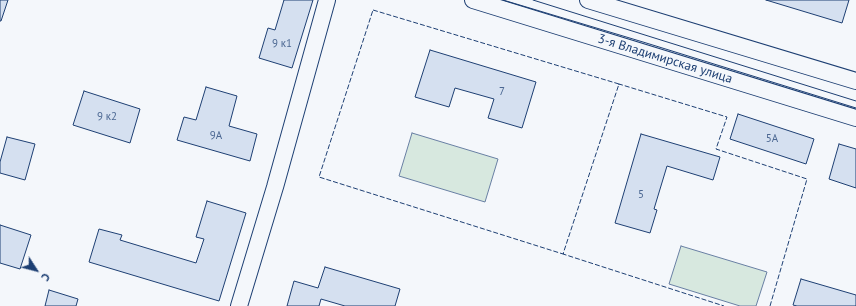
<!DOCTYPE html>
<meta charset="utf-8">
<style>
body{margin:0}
#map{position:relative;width:856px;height:306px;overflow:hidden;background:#f4f7fb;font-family:"PT Sans",sans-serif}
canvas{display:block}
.north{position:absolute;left:16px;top:250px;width:40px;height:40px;-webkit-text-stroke:3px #f4f7fb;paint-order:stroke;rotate:126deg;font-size:11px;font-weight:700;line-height:16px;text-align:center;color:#1d3f73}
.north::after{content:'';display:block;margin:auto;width:14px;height:18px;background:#1d3f73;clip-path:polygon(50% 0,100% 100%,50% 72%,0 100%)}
</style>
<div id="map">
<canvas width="856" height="306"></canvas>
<div class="north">С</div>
</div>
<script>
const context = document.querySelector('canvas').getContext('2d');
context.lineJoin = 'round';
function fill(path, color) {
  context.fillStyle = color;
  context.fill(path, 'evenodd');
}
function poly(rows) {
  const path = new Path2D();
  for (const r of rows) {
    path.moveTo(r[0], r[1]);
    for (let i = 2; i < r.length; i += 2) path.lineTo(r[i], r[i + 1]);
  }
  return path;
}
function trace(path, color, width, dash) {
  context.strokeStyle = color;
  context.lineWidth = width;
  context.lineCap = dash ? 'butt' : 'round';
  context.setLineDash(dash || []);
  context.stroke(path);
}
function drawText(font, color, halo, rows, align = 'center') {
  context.font = font + ' "PT Sans",sans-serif';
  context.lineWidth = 3;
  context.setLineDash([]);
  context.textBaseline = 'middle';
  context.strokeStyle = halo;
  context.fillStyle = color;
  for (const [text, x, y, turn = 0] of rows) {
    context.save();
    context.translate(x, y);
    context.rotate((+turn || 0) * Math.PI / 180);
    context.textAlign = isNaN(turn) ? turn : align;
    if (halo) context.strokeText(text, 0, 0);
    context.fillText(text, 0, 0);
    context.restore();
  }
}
const green = poly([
 [412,133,498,159,485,202,399,176,412,133],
 [681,246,767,272,756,306,740,306,669,284,681,246]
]);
const building = poly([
 [0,0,8,0,1,21,0,21,0,0],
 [284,0,313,0,292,68,259,58,268,28,275,30,284,0],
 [766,0,849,0,842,23,766,0],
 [430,50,536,82,522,128,488,118,494,99,455,88,449,107,415,97,430,50],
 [206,87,237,96,229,126,257,134,250,161,177,140,184,117,196,120,206,87],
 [84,91,140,109,130,143,73,125,84,91],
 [738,114,814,139,806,164,730,139,738,114],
 [641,134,720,157,713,180,667,166,654,209,657,210,650,233,615,223,641,134],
 [7,137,35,144,25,180,0,173,0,162,7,137],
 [839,144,856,149,856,188,829,179,839,144],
 [207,201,246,213,219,301,89,262,99,229,122,235,120,240,196,263,204,239,196,237,207,201],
 [0,225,31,235,20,269,0,263,0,225],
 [325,267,400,289,395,306,345,306,321,299,319,306,287,306,294,281,318,288,325,267],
 [801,279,856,295,856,306,797,306,793,305,801,279],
 [49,290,78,299,76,306,45,306,49,290]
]);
const minor = poly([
 [473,0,856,118],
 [588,0,856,81],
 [239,306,275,187,327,0]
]);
const tram = poly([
 [503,0,643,42,856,108],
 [533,0,856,101]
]);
const fence = poly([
 [373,10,619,84,563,254,319,177,373,10],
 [619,85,619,84,727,117,716,149,807,179,770,306],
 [564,253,563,254,724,306]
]);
const numberNames = [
 ["9 к1",282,44],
 ["7",502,92],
 ["9 к2",107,117],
 ["9А",216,136],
 ["5А",772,139],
 ["5",641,195]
];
const streetNames = [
 ["3-я Владимирская улица",665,59,17]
];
fill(green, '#d7e8df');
trace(green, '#687fa3', 1);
fill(building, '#d5e0f0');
trace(building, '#1d3f73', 1);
trace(minor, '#1d3f73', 18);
trace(minor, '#f4f7fb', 16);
trace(tram, '#1d3f73', 1);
trace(fence, '#1d3f73', 1, [5, 2]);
drawText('11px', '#4b6792', null, numberNames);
drawText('13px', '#1d3f73', '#f4f7fb', streetNames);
</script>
